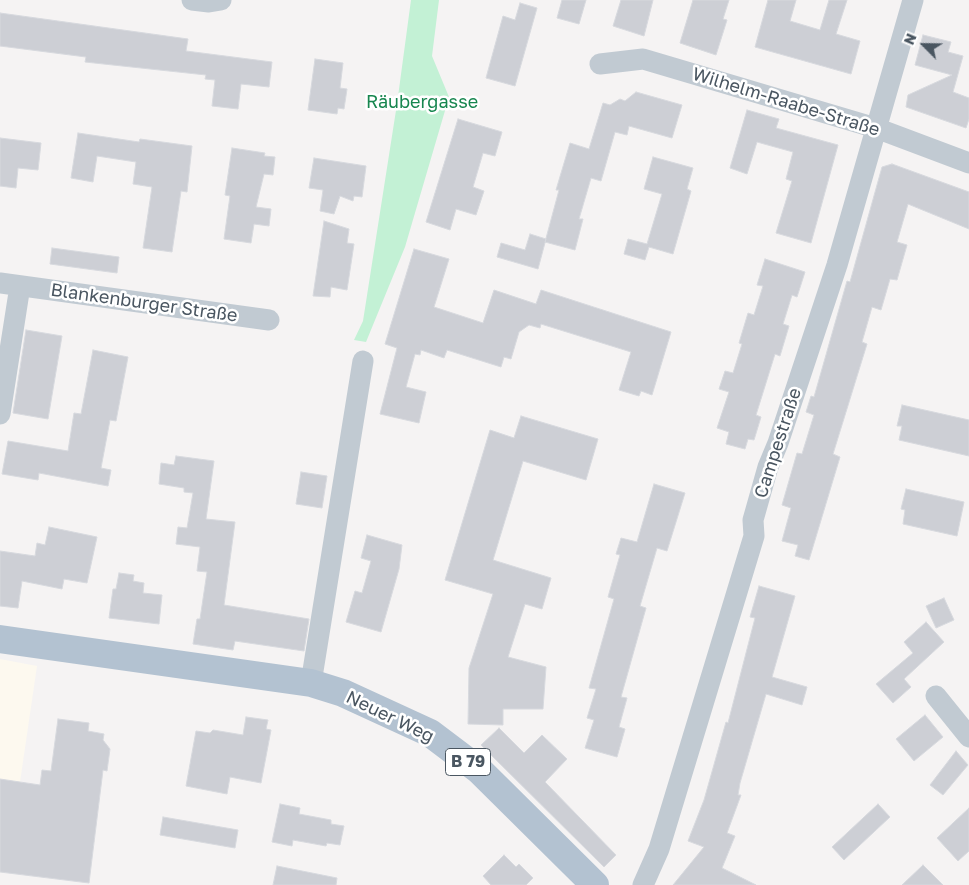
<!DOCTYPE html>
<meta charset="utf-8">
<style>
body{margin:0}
#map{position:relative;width:969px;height:885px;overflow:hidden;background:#f5f3f3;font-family:"Golos Text",sans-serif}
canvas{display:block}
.north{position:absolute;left:899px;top:20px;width:50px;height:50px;-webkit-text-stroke:4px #fff;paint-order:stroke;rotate:293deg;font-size:14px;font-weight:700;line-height:20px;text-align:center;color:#4a5661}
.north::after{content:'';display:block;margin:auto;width:18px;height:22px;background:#4a5661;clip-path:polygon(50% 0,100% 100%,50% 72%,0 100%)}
</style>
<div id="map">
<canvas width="969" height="885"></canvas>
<div class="north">N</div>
</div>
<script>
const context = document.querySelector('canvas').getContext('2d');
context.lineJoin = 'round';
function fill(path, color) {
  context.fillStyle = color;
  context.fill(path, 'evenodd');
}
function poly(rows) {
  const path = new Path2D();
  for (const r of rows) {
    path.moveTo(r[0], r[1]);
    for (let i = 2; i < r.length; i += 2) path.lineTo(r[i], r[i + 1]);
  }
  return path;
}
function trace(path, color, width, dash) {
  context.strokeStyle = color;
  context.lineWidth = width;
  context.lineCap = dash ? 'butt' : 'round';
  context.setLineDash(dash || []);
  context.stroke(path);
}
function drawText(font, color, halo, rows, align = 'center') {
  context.font = font + ' "Golos Text",sans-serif';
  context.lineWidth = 5;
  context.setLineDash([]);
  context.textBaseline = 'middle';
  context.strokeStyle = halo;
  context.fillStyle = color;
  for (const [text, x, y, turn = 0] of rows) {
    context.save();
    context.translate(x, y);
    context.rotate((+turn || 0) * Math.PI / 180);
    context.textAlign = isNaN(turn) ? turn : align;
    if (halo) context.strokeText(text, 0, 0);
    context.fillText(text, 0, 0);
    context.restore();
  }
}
const commercial = poly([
 [0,659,37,666,8,864,0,863]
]);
const green = poly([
 [411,0,439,0,432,56,449,97,405,247,366,342,354,340,363,321,397,104]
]);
const building = poly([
 [562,0,586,0,579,24,557,18,562,0],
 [621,0,653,0,644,36,613,26,621,0],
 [693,0,729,0,723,19,727,20,716,55,680,43,693,0],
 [768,0,796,0,790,21,820,30,829,0,847,0,836,34,860,41,851,74,755,47,768,0],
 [520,3,537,8,515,86,486,78,503,16,515,20,520,3],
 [0,13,188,39,186,51,272,62,269,87,241,84,238,109,212,106,215,80,205,79,206,75,85,62,86,57,0,46,0,13],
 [923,35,951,42,948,52,963,56,953,92,969,98,969,119,966,128,906,107,908,95,952,75,915,65,923,35],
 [315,59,343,63,340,88,347,89,344,109,338,108,337,114,308,110,315,59],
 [636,92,682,105,672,138,629,126,627,135,615,132,601,181,591,178,579,219,583,219,575,250,545,242,559,190,556,190,570,143,589,149,603,103,610,105,620,99,625,101,636,92],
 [747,110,779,119,776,128,838,145,811,243,776,233,792,181,786,179,793,152,757,142,747,174,730,168,747,110],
 [458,119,502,132,495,156,483,153,473,187,484,191,476,215,456,209,450,230,426,222,458,119],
 [78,133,139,142,140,139,192,146,187,192,181,191,172,252,143,248,152,187,133,184,136,162,97,156,93,182,71,178,78,133],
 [0,138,41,143,38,170,18,168,16,188,0,186,0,138],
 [232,148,265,153,264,156,275,157,273,175,264,174,256,207,271,209,269,226,254,224,251,243,224,239,230,196,225,195,232,148],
 [653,157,693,168,687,189,691,191,673,254,649,247,645,260,624,254,628,239,647,244,662,194,644,189,653,157],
 [314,158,366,166,362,197,354,196,353,201,340,196,334,214,320,211,323,190,309,188,314,158],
 [892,164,969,192,969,229,908,204,897,242,907,245,897,280,890,279,881,310,872,307,862,342,867,344,833,454,840,457,809,560,795,556,798,545,782,541,791,508,782,505,797,453,802,454,814,415,806,412,811,396,814,397,847,281,850,282,882,167,892,164],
 [324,221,349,229,347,243,354,244,347,290,331,287,330,297,313,296,324,221],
 [530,234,546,239,538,269,497,257,501,243,525,250,530,234],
 [52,248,119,257,117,273,50,264,52,248],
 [414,249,449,259,434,307,483,323,494,290,536,304,541,290,671,332,652,395,641,391,639,396,619,390,631,352,541,324,540,328,529,325,519,332,511,359,504,357,501,367,447,350,444,358,421,350,420,355,415,354,406,387,426,392,419,423,380,414,397,348,385,344,414,249],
 [765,259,805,272,797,297,792,295,783,324,789,326,780,356,775,354,756,415,761,417,754,440,748,439,745,449,726,444,729,432,717,428,729,392,719,389,725,371,733,373,742,344,739,343,748,313,754,315,763,286,757,285,765,259],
 [26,330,62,336,48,419,13,413,26,330],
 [93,350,128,357,116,421,110,420,101,468,111,470,108,486,39,473,38,480,2,474,8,441,68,451,74,413,81,414,93,350],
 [902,405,969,420,969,456,899,440,902,426,897,426,902,405],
 [521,416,598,439,586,480,523,461,493,560,551,578,542,609,525,604,508,657,546,667,543,709,503,709,503,725,468,724,469,668,493,594,445,580,490,430,514,438,521,416],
 [176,456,214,461,206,519,235,522,224,605,309,619,304,651,235,641,233,650,193,644,197,619,200,619,207,572,197,571,200,547,176,544,178,527,187,528,193,493,184,492,184,488,159,484,161,463,174,465,176,456],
 [301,472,327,476,322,508,296,504,301,472],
 [654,484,685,493,667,551,657,548,640,606,646,608,621,697,627,698,619,727,625,729,617,757,585,748,594,720,587,718,596,689,589,688,614,599,608,597,620,555,616,554,621,538,637,542,654,484],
 [906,489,964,502,957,536,903,524,905,510,901,509,906,489],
 [49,527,97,537,87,583,64,579,62,589,22,581,18,608,0,606,0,551,35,556,37,543,45,545,49,527],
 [367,535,402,545,399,569,381,632,346,622,355,591,362,593,371,561,361,558,367,535],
 [119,573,134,575,133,581,144,583,143,593,162,595,159,624,109,618,113,589,116,589,119,573],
 [759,586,795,596,772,677,807,687,802,705,766,694,740,783,738,795,741,795,727,833,735,836,722,868,756,885,673,885,704,847,688,841,704,800,726,722,728,723,755,618,750,617,759,586],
 [944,598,954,620,936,628,926,606,944,598],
 [926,622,944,642,904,679,911,687,893,703,876,684,913,653,904,642,926,622],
 [925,715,943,737,914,761,896,739,925,715],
 [246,717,268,720,266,729,271,730,261,783,230,777,227,794,186,786,196,731,210,733,213,730,243,735,246,717],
 [58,719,89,723,88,731,104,734,103,740,110,749,107,771,103,770,89,883,0,872,0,779,40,785,42,770,51,771,58,719],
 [499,728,524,753,542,735,567,759,545,782,616,855,604,867,481,745,499,728],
 [956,751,968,765,943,795,930,785,956,751],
 [280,804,300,808,299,814,331,820,331,824,344,826,340,845,327,843,326,846,293,840,292,846,272,842,280,804],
 [878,804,890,817,844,860,832,847,878,804],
 [969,808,969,851,958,861,937,838,969,808],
 [163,817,238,830,235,848,160,835,163,817],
 [504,855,516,867,519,864,533,878,526,885,491,885,483,876,504,855],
 [923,865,943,885,902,885,923,865],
 [277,866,337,878,336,885,273,885,277,866]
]);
const minor = poly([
 [192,0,209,2,221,0],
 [600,64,643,59,876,128,969,163],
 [0,283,269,320],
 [0,414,20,286],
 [311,683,363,361],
 [936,696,969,737],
 [643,885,659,849,754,536,753,520,768,467,778,443,837,265,913,0]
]);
const major = poly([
 [0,639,311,683,343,693,430,733,479,770,595,885]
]);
const shields = [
 [468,762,45]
];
const shieldNames = [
 ["B 79",468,762]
];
const parkNames = [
 ["Räubergasse",422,102]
];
const streetNames = [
 ["Wilhelm-Raabe-Straße",786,102,17],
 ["Blankenburger Straße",144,303,8],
 ["Campestraße",778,443,-72],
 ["Neuer Weg",390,717,26]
];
fill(commercial, '#fdf9ef');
fill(green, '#c3f1d5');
fill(building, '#cdcfd5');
trace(building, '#d7d9de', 1);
trace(minor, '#c1cad2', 21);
trace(major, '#b3c2d1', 28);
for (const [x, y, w] of shields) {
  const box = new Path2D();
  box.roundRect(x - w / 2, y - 13.5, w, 27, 4);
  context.fillStyle = '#fff';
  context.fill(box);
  trace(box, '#4a5661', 1);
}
drawText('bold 16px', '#4a5661', null, shieldNames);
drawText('18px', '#17864f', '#fff', parkNames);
drawText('18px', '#4a5661', '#fff', streetNames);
</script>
